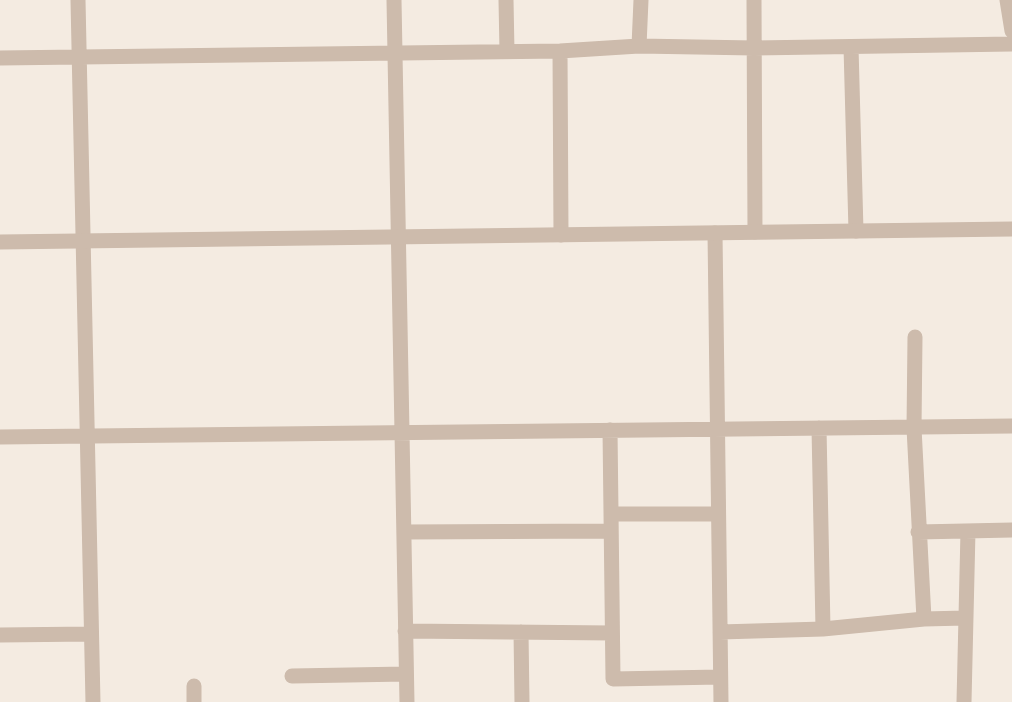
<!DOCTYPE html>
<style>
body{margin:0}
canvas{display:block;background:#f4ebe1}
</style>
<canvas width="1012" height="702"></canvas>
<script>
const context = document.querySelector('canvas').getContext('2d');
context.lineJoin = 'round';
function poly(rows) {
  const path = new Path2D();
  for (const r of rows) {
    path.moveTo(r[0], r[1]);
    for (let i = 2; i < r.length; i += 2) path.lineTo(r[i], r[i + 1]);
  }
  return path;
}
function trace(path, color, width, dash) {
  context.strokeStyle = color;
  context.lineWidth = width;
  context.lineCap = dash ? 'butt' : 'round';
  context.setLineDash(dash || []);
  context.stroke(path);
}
const minor = poly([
 [78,0,93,702],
 [394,0,407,702],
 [506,0,507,51],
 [754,0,755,232],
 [1007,0,1012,31],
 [639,46,641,0],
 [851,47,856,231],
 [560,51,561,235],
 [0,58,560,51,639,46,754,48,1012,44],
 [715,233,721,702],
 [915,337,914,428,924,619,965,618],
 [819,428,823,629],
 [610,430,613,679,720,677],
 [0,437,1012,426],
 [611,514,718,514],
 [404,532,611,531],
 [918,532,1012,530],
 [405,631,612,633],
 [521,632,522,702],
 [720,632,823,629,924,619],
 [0,635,91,634],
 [292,676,406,674],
 [194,686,194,702],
 [964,702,968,531]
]);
const tertiary = poly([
 [0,242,1012,229]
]);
trace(minor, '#cdbbac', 15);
trace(tertiary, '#cdbbac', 15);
</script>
